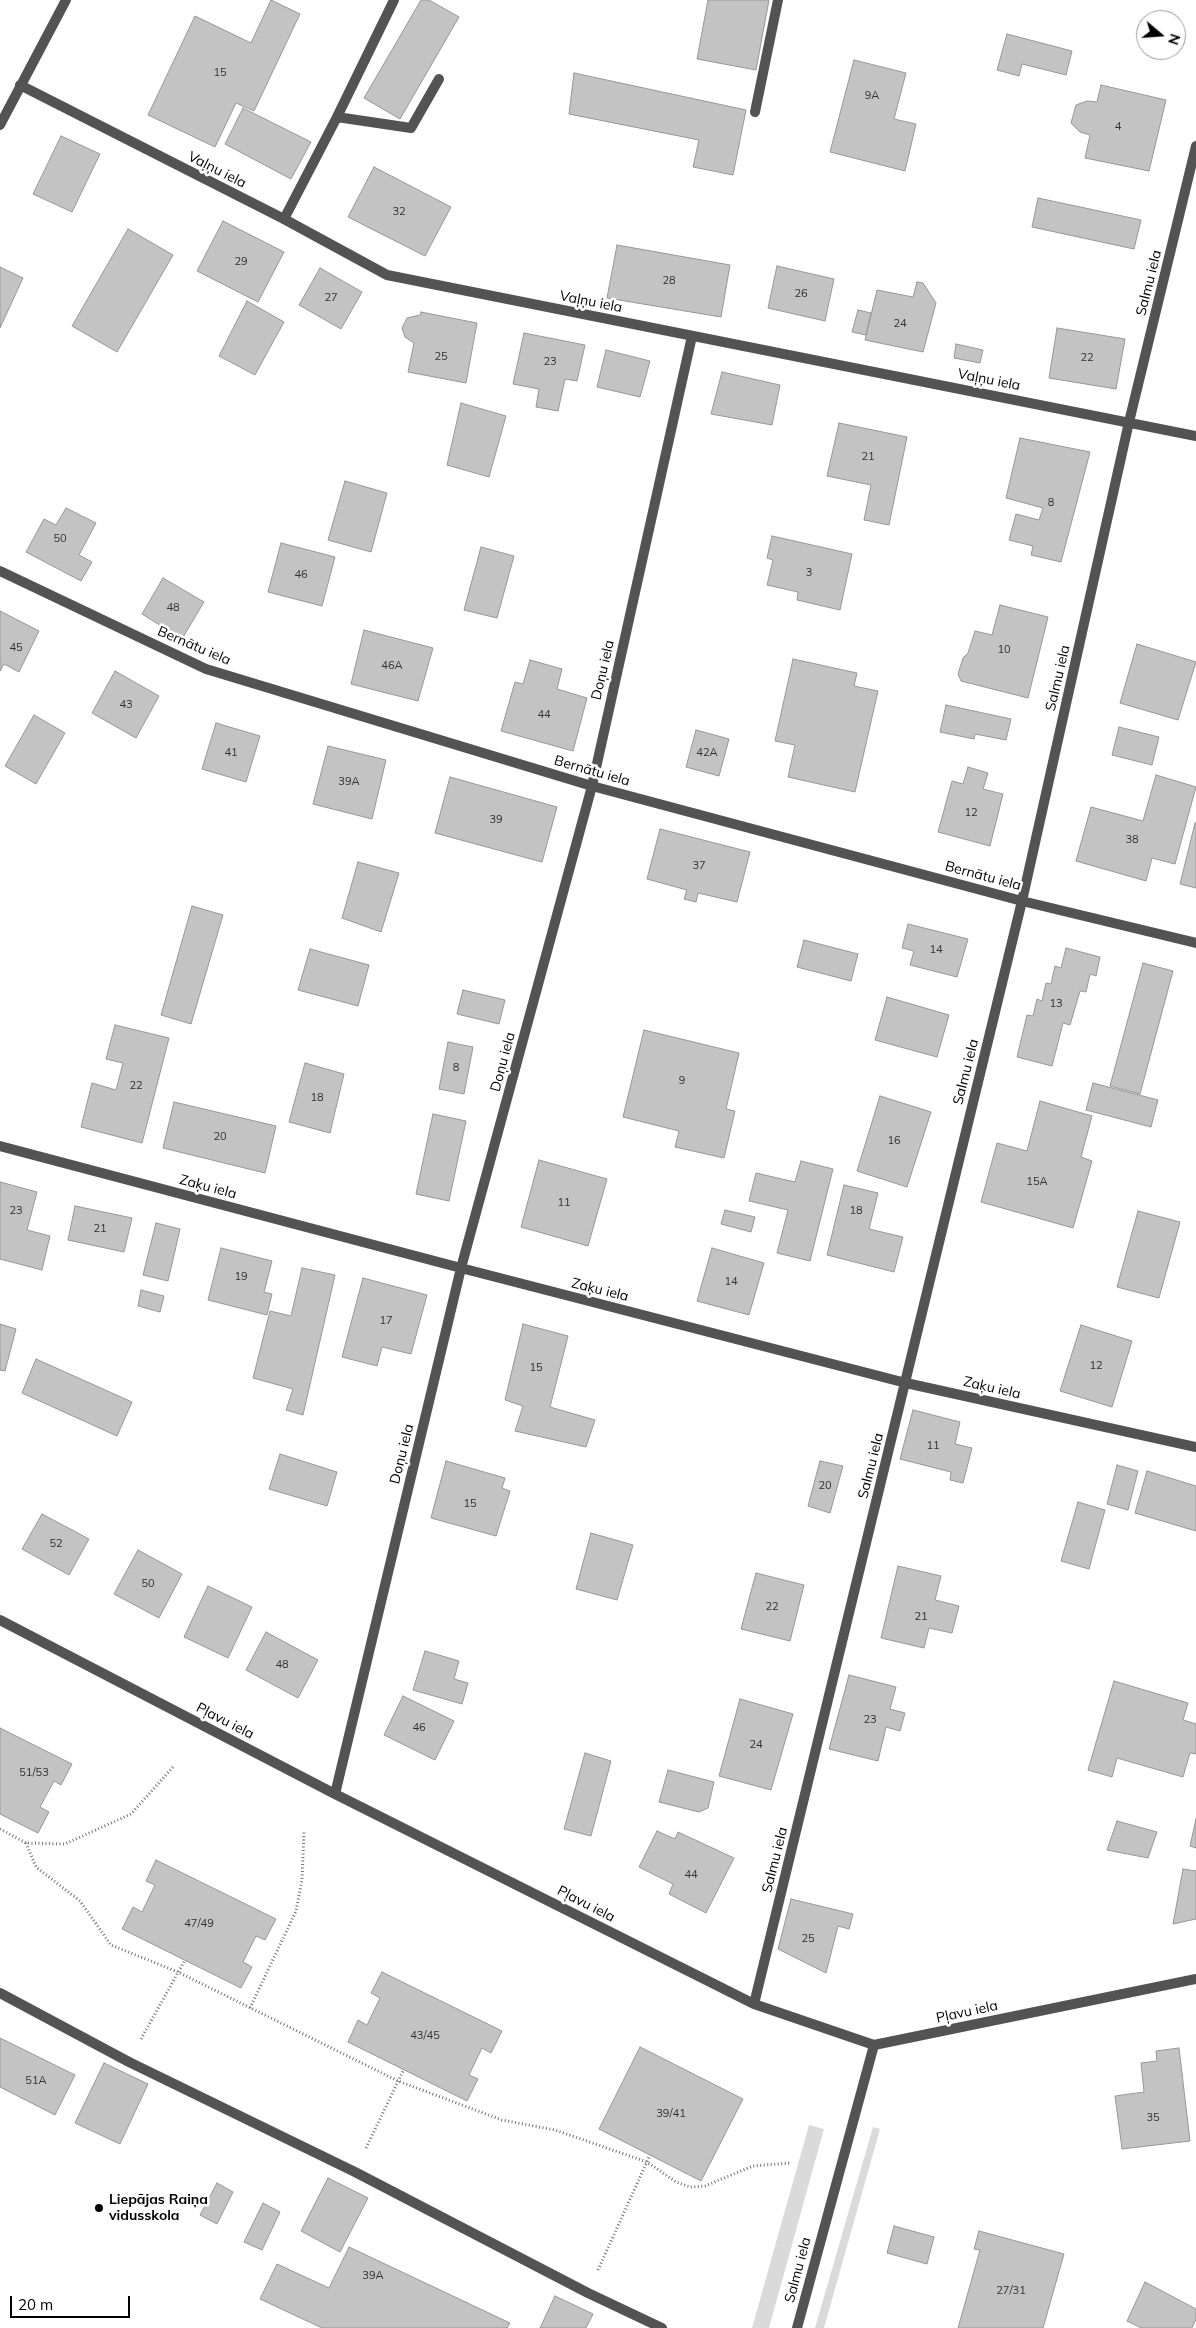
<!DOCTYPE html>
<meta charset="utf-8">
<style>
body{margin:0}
#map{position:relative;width:1196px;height:2328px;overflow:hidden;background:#fff;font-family:Mulish,sans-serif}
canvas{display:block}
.north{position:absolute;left:1136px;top:10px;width:50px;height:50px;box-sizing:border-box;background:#fff;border:1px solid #999;border-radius:50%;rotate:108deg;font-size:14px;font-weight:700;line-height:20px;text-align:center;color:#000}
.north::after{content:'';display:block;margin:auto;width:18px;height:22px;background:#000;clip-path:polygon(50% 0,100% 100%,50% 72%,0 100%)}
.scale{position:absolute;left:10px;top:2296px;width:120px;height:22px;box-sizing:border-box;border:2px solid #000;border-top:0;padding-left:6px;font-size:15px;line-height:18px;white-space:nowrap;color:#000;-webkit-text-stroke:4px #fff;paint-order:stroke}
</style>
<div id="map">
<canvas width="1196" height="2328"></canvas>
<div class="north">N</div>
<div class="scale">20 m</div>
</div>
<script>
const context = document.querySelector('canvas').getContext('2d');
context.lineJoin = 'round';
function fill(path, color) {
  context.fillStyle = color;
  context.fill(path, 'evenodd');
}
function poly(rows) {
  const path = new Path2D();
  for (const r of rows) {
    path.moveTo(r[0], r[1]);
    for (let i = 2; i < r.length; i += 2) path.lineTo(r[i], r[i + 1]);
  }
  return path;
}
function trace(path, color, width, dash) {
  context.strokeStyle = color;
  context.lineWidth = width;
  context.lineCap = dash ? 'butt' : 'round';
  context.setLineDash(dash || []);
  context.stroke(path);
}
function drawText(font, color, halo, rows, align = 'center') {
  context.font = font + ' Mulish,sans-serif';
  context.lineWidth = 5;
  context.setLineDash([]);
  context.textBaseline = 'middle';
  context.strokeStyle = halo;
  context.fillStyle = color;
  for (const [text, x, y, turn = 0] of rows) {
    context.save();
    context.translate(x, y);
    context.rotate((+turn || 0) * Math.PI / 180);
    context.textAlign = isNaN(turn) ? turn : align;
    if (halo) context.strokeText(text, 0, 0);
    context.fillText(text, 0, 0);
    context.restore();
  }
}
const green = poly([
 [809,2125,824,2129,769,2328,752,2328],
 [873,2127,880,2129,824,2328,815,2328]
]);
const building = poly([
 [271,0,300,14,254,111,236,103,215,147,148,115,195,16,251,43,271,0],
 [421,0,429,0,459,17,400,119,364,98,421,0],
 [708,0,769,0,756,70,697,59,708,0],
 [1007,34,1072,51,1066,75,1022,64,1019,76,997,70,1007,34],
 [854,60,906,73,894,119,916,124,905,171,830,152,854,60],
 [574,73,746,110,733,175,693,167,699,140,569,114,574,73],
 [1101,85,1166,100,1149,171,1085,158,1090,135,1080,132,1071,123,1076,105,1087,101,1097,102,1101,85],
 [243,108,311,142,291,179,225,144,243,108],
 [61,136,100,154,72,212,33,194,61,136],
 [374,167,451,207,425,256,348,217,374,167],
 [1038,198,1141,220,1134,249,1032,227,1038,198],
 [223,221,284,252,258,302,197,271,223,221],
 [128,229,173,255,117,352,72,326,128,229],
 [617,245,730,265,721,317,607,298,617,245],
 [777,266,834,279,825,321,768,308,777,266],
 [0,267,23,278,0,328,0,267],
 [320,268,362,292,341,329,299,305,320,268],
 [917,282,923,283,936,303,923,352,865,340,877,290,913,297,917,282],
 [247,301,284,322,255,375,219,356,247,301],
 [858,310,871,313,866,335,852,332,858,310],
 [421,312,477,323,466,383,408,372,414,343,405,337,402,328,407,318,420,315,421,312],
 [1057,328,1125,339,1116,389,1049,378,1057,328],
 [524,333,585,345,577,381,565,379,558,411,536,407,539,389,513,384,524,333],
 [956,344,983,350,980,363,954,358,956,344],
 [606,350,650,361,640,397,597,387,606,350],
 [722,372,780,385,772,425,711,414,722,372],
 [461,403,506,416,489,477,447,465,461,403],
 [839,423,907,437,889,525,864,520,871,485,827,476,839,423],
 [1020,438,1090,452,1061,562,1031,555,1033,546,1009,540,1016,514,1039,520,1043,508,1006,498,1020,438],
 [345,481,387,493,371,552,328,540,345,481],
 [66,508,96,523,79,555,92,562,81,581,26,552,44,519,56,525,66,508],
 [772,536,852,554,840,610,797,600,798,592,767,585,773,560,767,558,772,536],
 [281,543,335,557,322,606,268,592,281,543],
 [481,547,514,556,497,618,464,610,481,547],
 [163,578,204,602,182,639,142,614,163,578],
 [1000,605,1048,617,1028,698,961,681,958,674,963,658,968,653,975,631,992,635,1000,605],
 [0,611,39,631,19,672,4,664,0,671,0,611],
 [364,630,433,648,418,701,351,684,364,630],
 [1137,644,1196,662,1178,720,1120,703,1137,644],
 [793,659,857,673,854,686,878,691,855,792,788,777,795,745,775,741,793,659],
 [530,660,562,669,557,689,587,698,573,751,501,731,515,682,523,684,530,660],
 [115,671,159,696,136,738,92,713,115,671],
 [946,705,1011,719,1006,740,975,734,974,739,940,732,946,705],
 [34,715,65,733,36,784,5,766,34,715],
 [216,723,260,736,246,782,202,769,216,723],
 [1119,727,1159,737,1152,765,1112,755,1119,727],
 [696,730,729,739,719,776,686,767,696,730],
 [328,746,386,760,372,819,313,804,328,746],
 [968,767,988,773,983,789,1003,794,990,846,938,832,952,781,963,784,968,767],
 [1156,775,1196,787,1175,864,1152,858,1146,881,1076,861,1091,807,1143,821,1156,775],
 [450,777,557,807,542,862,435,833,450,777],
 [1195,823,1196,823,1196,888,1180,884,1195,823],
 [660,829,750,852,737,902,698,893,696,902,684,899,687,890,647,879,660,829],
 [358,862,399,873,381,932,342,918,358,862],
 [192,906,223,915,191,1024,161,1015,192,906],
 [908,924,968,939,957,977,910,965,914,951,902,948,908,924],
 [804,940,858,954,851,981,797,967,804,940],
 [1066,948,1100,957,1096,976,1090,974,1086,992,1080,991,1070,1025,1063,1023,1052,1066,1017,1057,1027,1015,1033,1016,1037,999,1042,1001,1046,983,1051,984,1055,966,1061,968,1066,948],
 [310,949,369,965,358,1006,298,990,310,949],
 [1143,963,1173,971,1140,1094,1110,1086,1143,963],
 [463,990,505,1000,499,1024,457,1014,463,990],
 [887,997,949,1015,937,1057,875,1040,887,997],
 [115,1025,169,1038,142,1143,81,1127,92,1083,116,1090,123,1063,106,1059,115,1025],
 [644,1030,739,1053,726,1109,735,1111,724,1158,675,1147,679,1131,623,1117,644,1030],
 [448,1042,473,1047,464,1094,439,1089,448,1042],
 [305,1063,344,1074,330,1133,289,1122,305,1063],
 [1093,1083,1158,1100,1151,1127,1086,1110,1093,1083],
 [880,1096,931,1112,907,1187,857,1171,880,1096],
 [1040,1101,1092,1116,1081,1157,1092,1161,1073,1228,981,1202,997,1143,1027,1151,1040,1101],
 [174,1102,276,1126,265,1173,163,1148,174,1102],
 [433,1114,466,1121,449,1201,416,1194,433,1114],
 [539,1160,607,1179,588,1246,521,1227,539,1160],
 [801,1161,833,1169,810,1261,777,1253,788,1210,749,1201,756,1173,795,1182,801,1161],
 [0,1182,37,1192,27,1230,50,1236,42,1270,0,1259,0,1182],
 [844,1185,878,1193,869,1229,903,1237,894,1272,827,1255,844,1185],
 [75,1206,132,1218,124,1252,68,1240,75,1206],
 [725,1210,755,1217,751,1232,721,1224,725,1210],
 [1138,1211,1180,1222,1159,1298,1117,1287,1138,1211],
 [156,1223,180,1229,168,1281,143,1275,156,1223],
 [221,1248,272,1261,264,1292,272,1294,267,1315,208,1300,221,1248],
 [712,1248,764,1263,749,1315,697,1301,712,1248],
 [302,1268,335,1275,303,1415,286,1410,293,1389,253,1378,270,1311,291,1316,302,1268],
 [363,1278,427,1295,411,1354,382,1347,377,1366,342,1357,363,1278],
 [141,1290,164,1296,160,1312,138,1306,141,1290],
 [0,1324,16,1329,5,1371,0,1370,0,1324],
 [523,1324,568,1336,550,1407,595,1420,586,1447,515,1431,523,1406,505,1400,523,1324],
 [1081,1325,1132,1341,1112,1407,1060,1391,1081,1325],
 [36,1359,132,1402,117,1436,22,1393,36,1359],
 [913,1410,960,1422,955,1444,972,1448,963,1483,950,1480,951,1472,900,1459,913,1410],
 [280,1454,337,1472,327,1506,269,1489,280,1454],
 [446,1461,505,1478,502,1488,510,1491,496,1536,431,1518,446,1461],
 [820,1461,843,1466,830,1513,808,1506,820,1461],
 [1117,1465,1138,1471,1128,1510,1107,1504,1117,1465],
 [1147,1471,1196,1486,1196,1531,1135,1513,1147,1471],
 [1078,1502,1105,1510,1089,1569,1061,1561,1078,1502],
 [42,1514,89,1539,69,1575,22,1549,42,1514],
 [591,1533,633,1545,617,1600,576,1589,591,1533],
 [138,1550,182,1574,159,1618,114,1594,138,1550],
 [898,1566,941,1576,935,1600,959,1606,952,1633,929,1628,924,1648,881,1638,898,1566],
 [756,1573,804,1585,790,1641,741,1629,756,1573],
 [208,1586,252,1607,228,1658,184,1637,208,1586],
 [266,1632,318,1660,298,1698,246,1670,266,1632],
 [425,1651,459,1661,454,1679,468,1683,462,1704,413,1690,425,1651],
 [849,1675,896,1687,890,1709,905,1713,900,1731,886,1727,878,1761,829,1749,849,1675],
 [1114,1681,1188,1703,1183,1720,1196,1724,1196,1754,1190,1753,1183,1777,1117,1758,1112,1777,1088,1770,1114,1681],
 [403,1696,454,1721,435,1760,384,1735,403,1696],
 [740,1699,793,1714,771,1790,719,1776,740,1699],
 [0,1728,72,1764,61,1785,54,1781,40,1807,49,1812,38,1833,0,1814,0,1728],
 [585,1753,611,1761,591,1836,564,1829,585,1753],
 [668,1770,714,1782,708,1808,699,1812,659,1802,668,1770],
 [1196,1819,1196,1848,1190,1846,1196,1819],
 [1117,1821,1157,1832,1148,1858,1107,1850,1117,1821],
 [657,1831,675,1839,678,1832,734,1858,706,1913,669,1894,673,1884,639,1867,657,1831],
 [156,1860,276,1919,265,1940,256,1936,243,1962,252,1967,241,1988,122,1929,133,1907,142,1912,155,1885,146,1881,156,1860],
 [1183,1869,1196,1871,1196,1919,1173,1924,1183,1869],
 [791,1899,853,1914,849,1929,838,1926,826,1973,778,1949,791,1899],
 [382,1972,502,2031,491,2053,482,2048,469,2075,478,2079,467,2101,348,2042,358,2020,367,2025,380,1998,371,1993,382,1972],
 [0,2038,75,2075,55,2115,0,2087,0,2038],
 [640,2047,743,2099,701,2181,599,2129,640,2047],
 [1179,2048,1190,2141,1122,2149,1115,2096,1144,2092,1141,2063,1157,2061,1156,2051,1179,2048],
 [104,2063,148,2084,120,2144,75,2123,104,2063],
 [328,2178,368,2198,340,2252,301,2231,328,2178],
 [217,2183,233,2192,217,2224,200,2215,217,2183],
 [263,2203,280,2212,262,2250,244,2242,263,2203],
 [894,2226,934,2237,927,2264,887,2253,894,2226],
 [979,2231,1064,2254,1043,2328,958,2328,980,2250,974,2249,979,2231],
 [349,2247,510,2323,507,2328,322,2328,260,2299,277,2264,329,2288,349,2247],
 [1145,2282,1196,2309,1196,2319,1192,2328,1141,2328,1127,2321,1145,2282],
 [555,2296,593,2314,586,2328,540,2328,555,2296]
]);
const path = poly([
 [0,1829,26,1843,65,1844,131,1814,173,1767],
 [26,1843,36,1867,80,1901,111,1945,178,1972,398,2081,502,2120,555,2130,647,2162,676,2182,690,2187,705,2186,753,2166,790,2163],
 [250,2008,296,1911,302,1880,304,1831],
 [141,2039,185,1960],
 [366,2148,404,2069],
 [598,2270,650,2155]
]);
const service = poly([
 [755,112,778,0],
 [337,117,394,0],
 [284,219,337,117,411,128,439,79],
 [0,1993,129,2062,355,2172,588,2293,662,2328]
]);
const minor = poly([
 [20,85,284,219,387,275,1196,436],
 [0,125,66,0],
 [0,571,206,669,592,786,1022,901,1196,943],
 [0,1146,461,1268,906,1383,1196,1447],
 [0,1620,335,1794,754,2004,874,2045,1196,1979],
 [335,1794,461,1268,592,786,692,336],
 [754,2004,1022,901,1129,422,1196,146],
 [797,2328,874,2045]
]);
const markers = [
 [99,2208,5,"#000"]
];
const numberNames = [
 ["15",220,73],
 ["9A",872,96],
 ["4",1118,127],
 ["32",399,212],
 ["29",241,262],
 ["28",669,281],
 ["26",801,294],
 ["27",331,298],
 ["24",900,324],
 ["25",441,357],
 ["22",1087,358],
 ["23",550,362],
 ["21",868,457],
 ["8",1051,503],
 ["50",60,539],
 ["3",809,573],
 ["46",301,575],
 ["48",173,608],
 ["45",16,648],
 ["10",1004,650],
 ["46A",392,666],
 ["43",126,705],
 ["44",544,715],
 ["41",231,753],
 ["42A",707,753],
 ["39A",349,782],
 ["12",971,813],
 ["39",496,820],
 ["38",1132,840],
 ["37",699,866],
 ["14",936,950],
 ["13",1056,1004],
 ["8",456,1068],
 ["9",682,1081],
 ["22",136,1086],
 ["18",317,1098],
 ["20",220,1137],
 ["16",894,1141],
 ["15A",1037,1182],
 ["11",564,1203],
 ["23",16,1211],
 ["18",856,1211],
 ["21",100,1229],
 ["19",241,1277],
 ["14",731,1282],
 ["17",386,1321],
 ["12",1096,1366],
 ["15",536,1368],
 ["11",933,1446],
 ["20",825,1486],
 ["15",470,1504],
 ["52",56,1544],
 ["50",148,1584],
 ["22",772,1607],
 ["21",921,1617],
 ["48",282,1665],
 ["23",870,1720],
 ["46",419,1728],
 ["24",756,1745],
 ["51/53",34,1773],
 ["44",691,1875],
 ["47/49",199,1924],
 ["25",808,1939],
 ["43/45",425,2036],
 ["51A",36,2081],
 ["39/41",671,2114],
 ["35",1153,2118],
 ["39A",373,2276],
 ["27/31",1011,2291]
];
const streetNames = [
 ["Vaļņu iela",217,170,27],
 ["Salmu iela",1149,283,-76],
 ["Vaļņu iela",591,302,11],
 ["Vaļņu iela",989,380,11],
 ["Bernātu iela",194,646,23],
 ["Doņu iela",603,670,-77],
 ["Salmu iela",1058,678,-77],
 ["Bernātu iela",592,771,16],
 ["Bernātu iela",983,876,15],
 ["Doņu iela",503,1062,-75],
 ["Salmu iela",966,1072,-76],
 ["Zaķu iela",208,1187,15],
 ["Zaķu iela",600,1290,14],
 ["Zaķu iela",992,1388,13],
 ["Doņu iela",402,1454,-76],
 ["Salmu iela",871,1466,-76],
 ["Pļavu iela",225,1721,27],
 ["Salmu iela",775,1860,-76],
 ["Pļavu iela",586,1904,27],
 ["Pļavu iela",967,2012,-12],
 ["Salmu iela",798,2270,-75]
];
const poiNames = [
 ["Liepājas Raiņa",109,2200],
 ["vidusskola",109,2216]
];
fill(green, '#dadada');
fill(building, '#c3c3c3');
trace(building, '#979797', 1);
trace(path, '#757575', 3, [1, 2.5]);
trace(service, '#535353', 10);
trace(minor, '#535353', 10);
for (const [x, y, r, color] of markers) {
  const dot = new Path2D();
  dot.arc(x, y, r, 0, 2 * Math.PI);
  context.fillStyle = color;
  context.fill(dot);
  trace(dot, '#fff', 2);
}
drawText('11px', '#313131', null, numberNames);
drawText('14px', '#000', '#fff', streetNames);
drawText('bold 14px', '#000', '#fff', poiNames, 'left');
</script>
